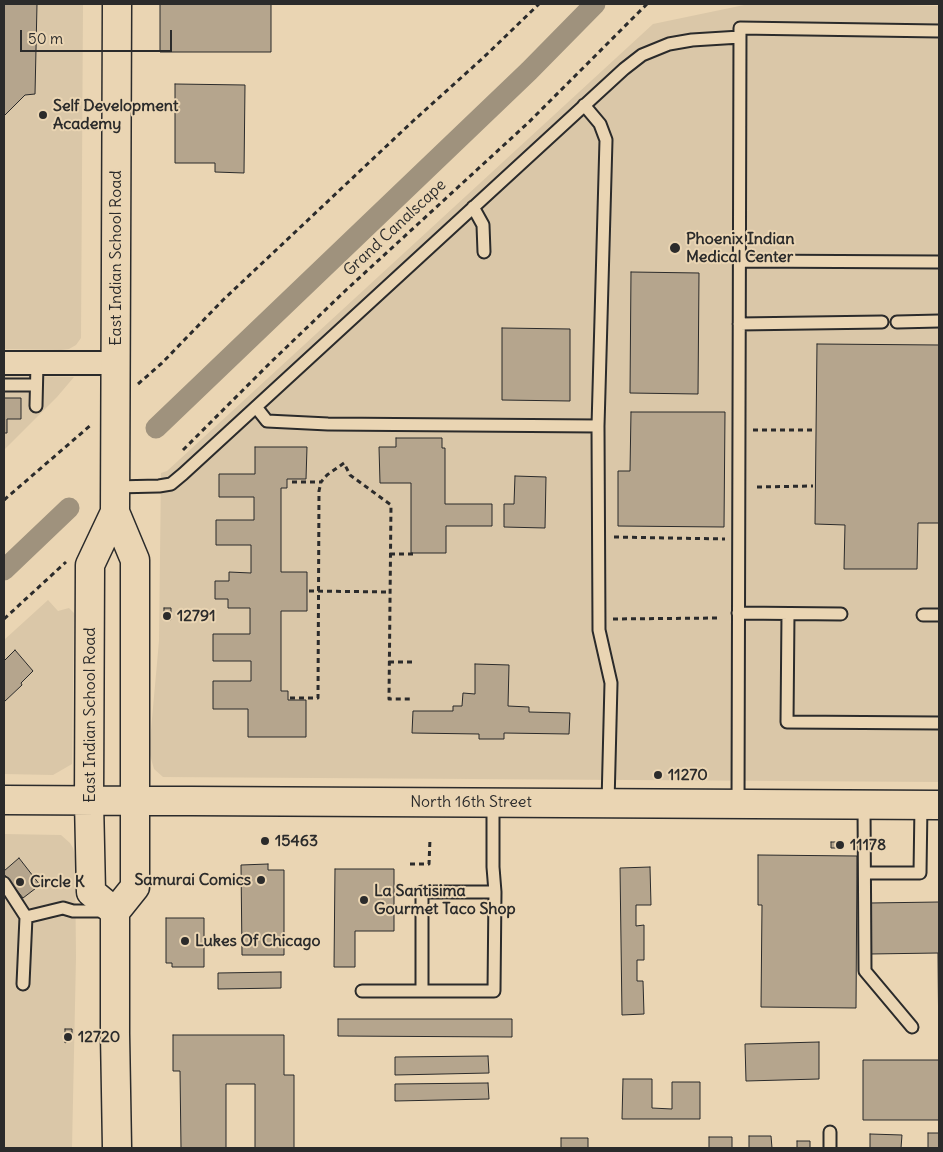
<!DOCTYPE html>
<style>
body{margin:0}
#map{position:relative;width:943px;height:1152px;overflow:hidden;background:#ead5b3;font-family:Delius,sans-serif}
canvas{display:block}
.frame{position:absolute;inset:0;border:5px solid #2b2b2b;pointer-events:none}
.scale{position:absolute;left:20px;top:30px;width:152px;height:22px;box-sizing:border-box;border:2px solid #2b2b2b;border-top:0;padding-left:6px;font-size:15px;line-height:18px;white-space:nowrap;color:#2b2b2b;-webkit-text-stroke:4px #ead5b3;paint-order:stroke}
</style>
<div id="map">
<canvas width="943" height="1152"></canvas>
<div class="frame"></div>
<div class="scale">50 m</div>
</div>
<script>
const context = document.querySelector('canvas').getContext('2d');
context.lineJoin = 'round';
function fill(path, color) {
  context.fillStyle = color;
  context.fill(path, 'evenodd');
}
function poly(rows) {
  const path = new Path2D();
  for (const r of rows) {
    path.moveTo(r[0], r[1]);
    for (let i = 2; i < r.length; i += 2) path.lineTo(r[i], r[i + 1]);
  }
  return path;
}
function trace(path, color, width, dash) {
  context.strokeStyle = color;
  context.lineWidth = width;
  context.lineCap = dash ? 'butt' : 'round';
  context.setLineDash(dash || []);
  context.stroke(path);
}
function drawText(font, color, halo, rows, align = 'center') {
  context.font = font + ' Delius,sans-serif';
  context.lineWidth = 4;
  context.setLineDash([]);
  context.textBaseline = 'middle';
  context.strokeStyle = halo;
  context.fillStyle = color;
  for (const [text, x, y, turn = 0] of rows) {
    context.save();
    context.translate(x, y);
    context.rotate((+turn || 0) * Math.PI / 180);
    context.textAlign = isNaN(turn) ? turn : align;
    if (halo) context.strokeText(text, 0, 0);
    context.fillText(text, 0, 0);
    context.restore();
  }
}
const built = poly([
 [4,4,83,4,81,338,76,345,69,349,61,350,4,349],
 [749,4,847,4,939,6,939,782,163,777,154,769,150,755,150,741,159,641,161,473,167,471,653,24],
 [4,376,74,377,57,397,4,450],
 [48,600,58,611,69,608,74,613,72,764,53,775,4,774,4,640],
 [4,834,61,835,70,843,73,848,75,856,76,957,72,1148,4,1148]
]);
const canal = poly([
 [156,428,529,71,595,4],
 [4,570,69,508]
]);
const building = poly([
 [4,4,37,4,35,94,25,95,4,116,4,4],
 [160,4,271,4,271,52,160,52,160,4],
 [175,84,245,85,244,173,215,172,215,163,175,163,175,84],
 [631,272,699,273,698,394,630,393,631,272],
 [502,328,570,329,570,401,502,400,502,328],
 [817,344,939,345,939,523,918,523,917,569,844,569,845,525,815,524,817,344],
 [4,398,21,398,21,419,7,419,7,433,4,433,4,398],
 [631,412,725,412,724,527,618,526,618,471,630,471,631,412],
 [396,438,442,438,442,448,445,448,445,504,492,504,492,526,446,526,446,553,411,553,411,483,380,483,379,447,396,447,396,438],
 [255,447,307,447,306,479,287,479,287,488,281,488,281,572,307,572,307,611,281,611,281,691,288,691,288,700,306,700,306,737,248,737,248,709,213,709,213,681,251,681,251,661,213,661,213,634,250,634,250,608,228,608,228,599,215,599,215,581,229,581,229,572,251,573,251,545,216,545,216,520,254,520,254,497,219,497,219,474,255,474,255,447],
 [515,476,546,477,545,528,504,527,504,504,514,504,515,476],
 [164,608,171,608,171,620,164,620,164,608],
 [15,650,33,671,21,683,22,685,4,702,4,661,15,650],
 [475,664,509,665,508,706,529,707,529,712,570,713,569,734,504,733,504,739,479,739,479,734,412,733,413,711,453,711,453,706,462,706,463,693,475,694,475,664],
 [831,842,841,842,844,848,831,848,831,842],
 [758,855,857,856,856,1008,761,1007,762,905,758,905,758,855],
 [19,858,40,885,23,898,4,874,4,871,19,858],
 [268,864,268,870,284,870,284,955,242,955,241,865,268,864],
 [650,867,651,905,636,905,636,926,644,925,644,960,637,960,637,981,643,981,644,1014,622,1015,620,868,650,867],
 [335,869,394,869,394,931,355,931,355,967,334,967,335,869],
 [939,872,939,1120,863,1120,863,1060,939,1060,938,953,870,954,870,903,939,902,939,872],
 [166,918,204,918,204,967,172,967,172,963,166,963,166,918],
 [281,972,281,988,218,989,218,973,281,972],
 [338,1019,512,1019,512,1037,338,1036,338,1019],
 [65,1029,72,1029,72,1038,65,1043,65,1029],
 [173,1035,284,1035,284,1075,294,1075,294,1148,255,1148,255,1084,226,1084,226,1148,181,1148,180,1071,173,1071,173,1035],
 [819,1042,819,1079,746,1081,745,1044,819,1042],
 [488,1056,489,1073,395,1075,395,1057,488,1056],
 [623,1079,652,1079,652,1108,672,1109,672,1082,700,1082,700,1119,622,1119,623,1079],
 [488,1083,489,1099,395,1101,395,1084,488,1083],
 [928,1133,939,1133,939,1148,928,1148,928,1133],
 [870,1134,902,1135,901,1148,870,1148,870,1134],
 [749,1136,771,1136,772,1148,749,1148,749,1136],
 [709,1137,732,1137,732,1148,709,1148,709,1137],
 [561,1138,588,1138,588,1148,561,1148,561,1138],
 [797,1141,810,1141,810,1148,797,1148,797,1141]
]);
const path = poly([
 [138,384,162,363,223,300,412,122,484,57,539,4],
 [753,430,814,430],
 [183,450,270,363,345,291,529,122,647,4],
 [292,482,321,482,327,475,344,463,350,475,391,505,389,699,412,699],
 [757,487,813,486],
 [4,500,92,424],
 [614,537,725,539],
 [390,554,413,554],
 [309,591,390,592],
 [4,619,66,562],
 [613,619,720,618],
 [389,662,413,662],
 [290,698,318,698,319,491,321,482],
 [410,864,429,864,430,839]
]);
const lane = poly([
 [473,207,483,225,484,252],
 [739,261,939,262],
 [897,322,939,321],
 [739,324,882,322],
 [4,385,36,385],
 [36,406,37,364],
 [256,407,267,421,328,424,598,426,606,140,600,124,584,105],
 [598,426,599,630,611,683,608,803],
 [115,487,159,486,171,484,183,474,624,69,642,55,669,44,692,40,740,37],
 [738,613,841,614],
 [788,614,787,722,939,723],
 [923,615,939,615],
 [493,802,493,867,495,892,494,991,422,991,422,892,495,892],
 [738,804,740,28,939,31],
 [864,805,865,971,912,1027],
 [865,873,920,873,921,805],
 [4,883,26,917,23,984],
 [26,917,63,908,73,911,108,911],
 [362,991,422,991],
 [830,1132,830,1148]
]);
const street = poly([
 [4,363,115,363]
]);
const secondary = poly([
 [115,512,90,565,89,801,91,892,115,912],
 [4,800,939,805],
 [117,1148,115,1034,115,912,135,887,135,560,115,512,117,4]
]);
const markers = [
 [43,115,5,"#2b2b2b"],
 [675,248,6,"#2b2b2b"],
 [167,616,5,"#2b2b2b"],
 [658,775,5,"#2b2b2b"],
 [265,841,5,"#2b2b2b"],
 [840,845,5,"#2b2b2b"],
 [261,880,5,"#2b2b2b"],
 [20,882,5,"#2b2b2b"],
 [364,900,5,"#2b2b2b"],
 [185,941,5,"#2b2b2b"],
 [68,1037,5,"#2b2b2b"]
];
const poiNames = [
 ["Self Development",53,106],
 ["Academy",53,124],
 ["Phoenix Indian",686,239],
 ["Medical Center",686,257],
 ["12791",177,616],
 ["11270",668,775],
 ["15463",275,841],
 ["11178",850,845],
 ["Samurai Comics",251,880,"right"],
 ["Circle K",30,882],
 ["La Santisima",374,891],
 ["Gourmet Taco Shop",374,909],
 ["Lukes Of Chicago",195,941],
 ["12720",78,1037]
];
const streetNames = [
 ["Grand Canalscape",395,228,-43],
 ["East Indian School Road",116,258,-90],
 ["East Indian School Road",90,715,-90],
 ["North 16th Street",471,802]
];
fill(built, '#dac7a8');
trace(canal, '#9f927d', 21);
fill(building, '#b5a58d');
trace(building, '#2b2b2b', 1);
trace(lane, '#2b2b2b', 15);
trace(street, '#2b2b2b', 26);
trace(secondary, '#2b2b2b', 31);
trace(path, '#2b2b2b', 3, [5, 4]);
trace(lane, '#ead5b3', 11);
trace(street, '#ead5b3', 22);
trace(secondary, '#ead5b3', 28);
for (const [x, y, r, color] of markers) {
  const dot = new Path2D();
  dot.arc(x, y, r, 0, 2 * Math.PI);
  context.fillStyle = color;
  context.fill(dot);
  trace(dot, '#ead5b3', 2);
}
drawText('bold 16px', '#2b2b2b', '#ead5b3', poiNames, 'left');
drawText('16px', '#2b2b2b', '#ead5b3', streetNames);
</script>
